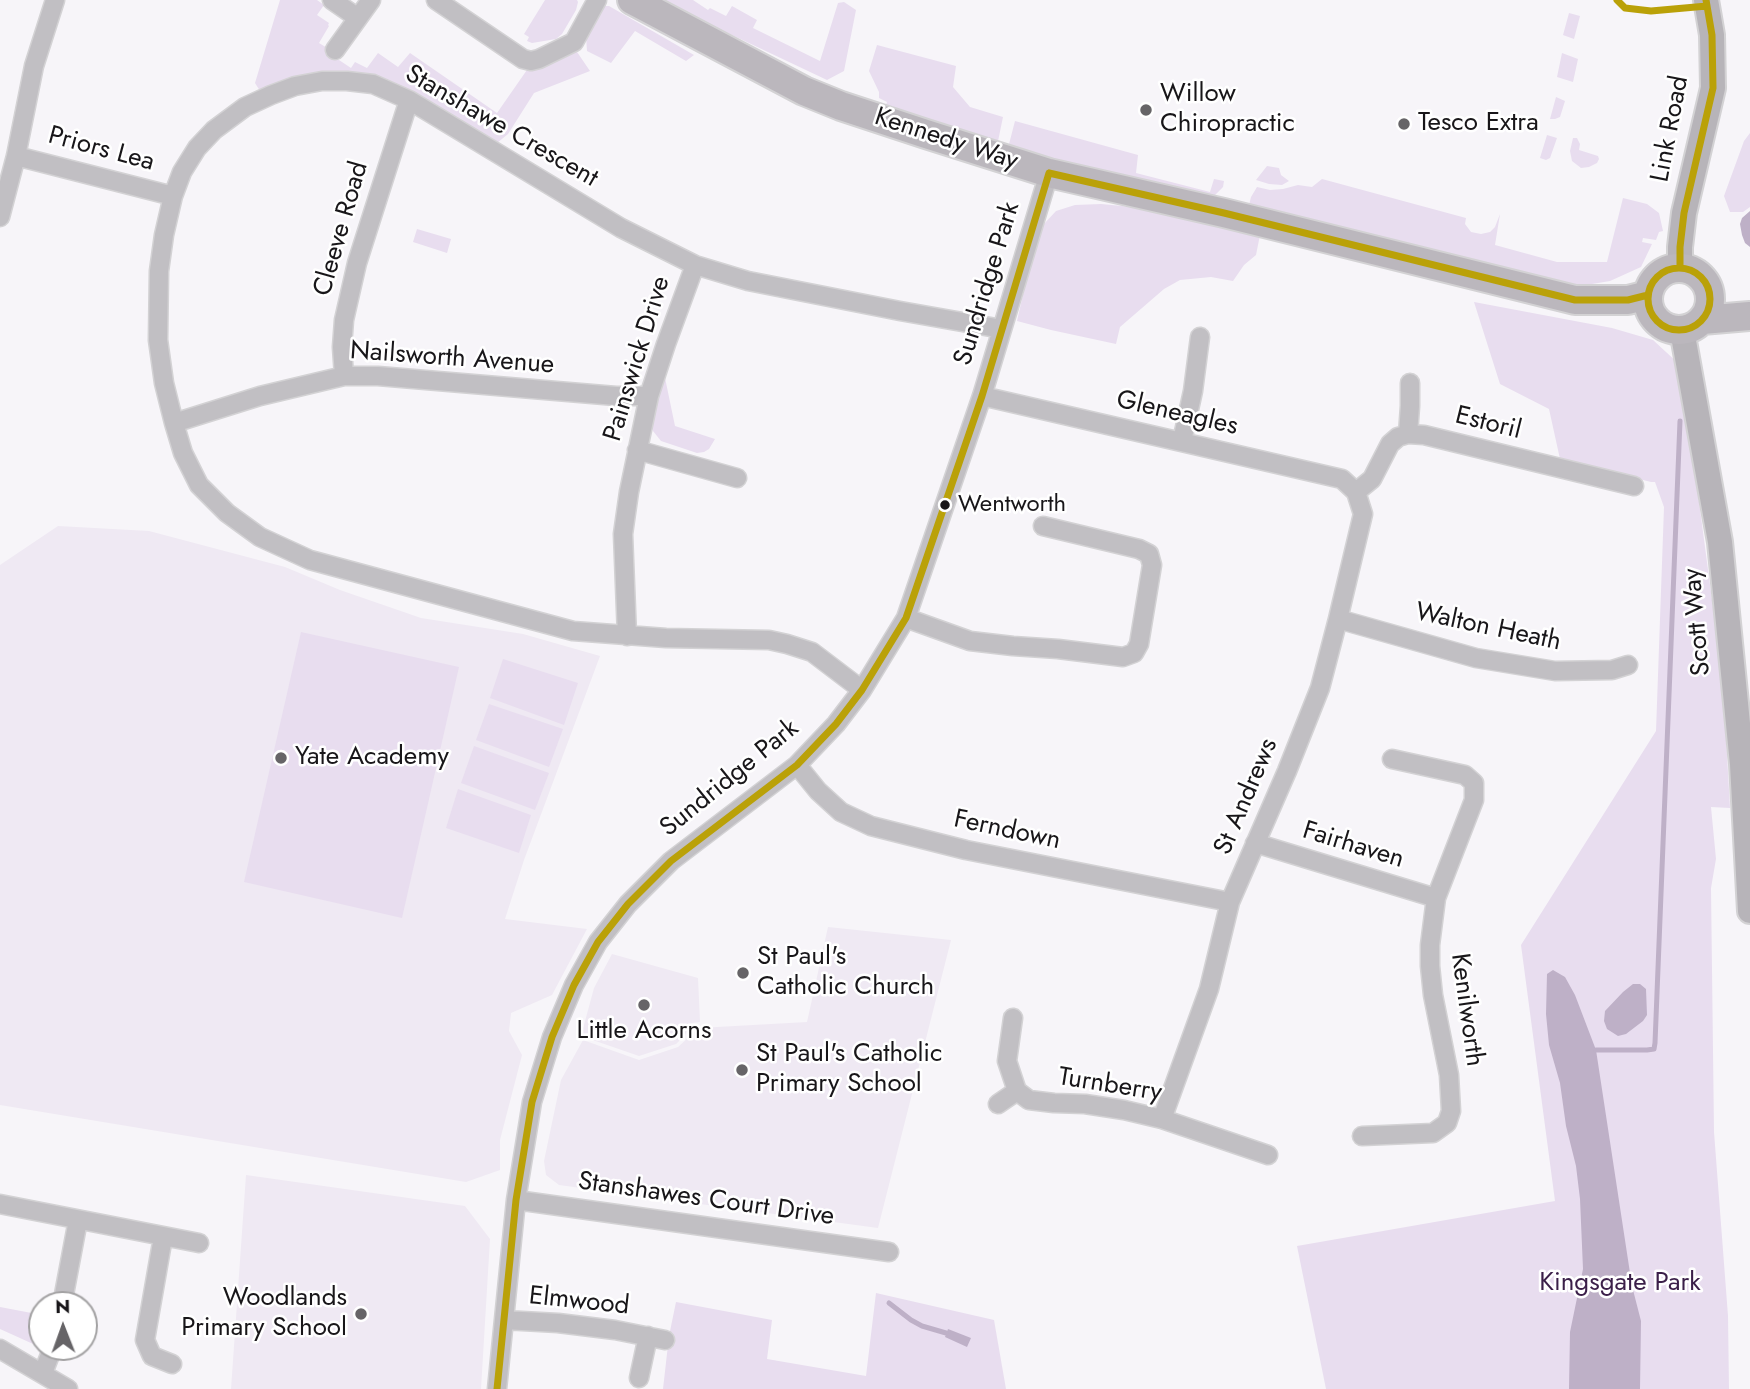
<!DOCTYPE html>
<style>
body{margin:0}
#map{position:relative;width:1750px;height:1389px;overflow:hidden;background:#f7f5f9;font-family:Jost,sans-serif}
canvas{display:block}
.north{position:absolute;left:28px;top:1291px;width:70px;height:70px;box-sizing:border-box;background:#fff;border:2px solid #a3a2a3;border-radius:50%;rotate:359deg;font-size:19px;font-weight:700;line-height:28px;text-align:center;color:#181619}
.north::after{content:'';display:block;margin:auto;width:24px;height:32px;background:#666467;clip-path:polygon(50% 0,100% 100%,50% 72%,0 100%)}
</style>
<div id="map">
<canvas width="1750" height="1389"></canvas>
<div class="north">N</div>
</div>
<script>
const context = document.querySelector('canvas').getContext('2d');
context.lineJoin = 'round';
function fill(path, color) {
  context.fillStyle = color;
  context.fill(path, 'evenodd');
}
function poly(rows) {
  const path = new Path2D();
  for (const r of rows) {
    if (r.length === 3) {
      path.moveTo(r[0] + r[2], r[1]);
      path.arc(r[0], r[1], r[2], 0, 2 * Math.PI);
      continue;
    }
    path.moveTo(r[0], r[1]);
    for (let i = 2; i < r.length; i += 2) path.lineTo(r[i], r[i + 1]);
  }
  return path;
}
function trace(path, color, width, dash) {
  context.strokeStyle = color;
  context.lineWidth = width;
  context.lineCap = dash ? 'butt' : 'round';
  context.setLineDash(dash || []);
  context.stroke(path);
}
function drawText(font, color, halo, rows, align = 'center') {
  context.font = font + ' Jost,sans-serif';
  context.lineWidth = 5;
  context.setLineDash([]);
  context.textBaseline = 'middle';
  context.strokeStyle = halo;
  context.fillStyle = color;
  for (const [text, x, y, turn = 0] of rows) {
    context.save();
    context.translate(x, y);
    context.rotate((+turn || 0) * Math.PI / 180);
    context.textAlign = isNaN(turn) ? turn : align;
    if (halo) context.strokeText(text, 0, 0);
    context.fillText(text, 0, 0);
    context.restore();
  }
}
const built = poly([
 [58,526,149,531,285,567,340,590,421,618,523,634,600,656,524,860,505,919,587,929,552,995,511,1013,509,1031,522,1055,500,1140,500,1170,466,1182,0,1105,0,565],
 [828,927,951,940,878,1228,559,1185,546,1175,544,1161,561,1080,583,1040,639,1060,678,1047,699,1028,807,1022],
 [612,954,698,978,700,1022,692,1023,685,1035,676,1044,639,1056,581,1036,594,988],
 [246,1175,465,1206,490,1239,481,1389,231,1389]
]);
const green = poly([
 [280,0,317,0,324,5,317,15,329,23,328,25,329,26,319,43,329,49,327,52,351,68,355,62,367,68,378,53,398,67,410,53,497,113,529,67,575,49,590,71,534,93,508,134,491,148,382,85,260,91,255,83],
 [545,0,577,0,578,2,576,10,562,34,556,39,532,43,527,41,529,37,524,34],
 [658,0,693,0,708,10,710,8,726,16,732,6,757,20,753,28,820,61,838,3,844,2,856,10,844,71,827,80],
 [602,6,609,6,694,55,686,61,635,31,611,63,587,51,586,36],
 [1569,13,1580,16,1574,39,1563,35],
 [877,45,956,66,953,87,970,107,1003,117,997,146,884,110,887,102,879,98,879,92,869,71],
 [1562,53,1578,59,1573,82,1557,77],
 [1556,97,1565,101,1560,117,1555,119,1550,119],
 [1015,121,1138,155,1136,173,1210,192,1214,179,1224,181,1223,187,1214,196,1205,200,1008,148],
 [1750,133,1750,207,1743,212,1730,212,1724,196,1744,141],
 [1547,135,1557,138,1550,158,1546,160,1540,158],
 [1573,138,1577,138,1580,144,1579,150,1598,156,1599,159,1597,163,1589,167,1581,168,1572,161,1570,151],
 [1267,166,1279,168,1281,175,1289,181,1282,185,1269,184,1256,180],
 [1322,179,1466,218,1465,224,1471,232,1481,234,1490,232,1495,227,1500,214,1495,245,1557,262,1607,262,1623,198,1647,204,1659,213,1663,231,1659,232,1656,240,1643,238,1642,242,1652,244,1641,267,1610,281,1592,284,1562,285,1248,209,1251,197,1257,187,1270,190,1283,189,1298,185,1312,187],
 [1101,204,1133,207,1260,235,1256,255,1244,265,1233,281,1211,277,1180,280,1164,289,1120,327,1116,344,1051,330,1017,321,1035,241,1043,225,1056,211,1075,205],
 [417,229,451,239,447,253,413,242],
 [1474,302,1612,328,1653,340,1679,364,1696,479,1723,683,1730,808,1711,807,1716,859,1711,888,1714,1132,1728,1316,1729,1389,1326,1389,1297,1246,1555,1201,1521,945,1656,731,1664,507,1655,482,1651,482,1560,459,1549,409,1500,384],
 [664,373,675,426,715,439,709,449,704,452,697,453,661,441,653,431,650,421],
 [301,632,459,667,402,918,244,882],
 [503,659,578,683,564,725,490,698],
 [489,704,563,729,549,767,476,740],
 [474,746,549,773,535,810,461,783],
 [458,789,531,815,519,853,446,828],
 [876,1293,994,1320,1006,1389,663,1389,669,1336,676,1302,772,1320,767,1359,866,1376],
 [0,1307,42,1315,42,1348,0,1329]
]);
const water = poly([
 [1750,211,1750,247,1745,243,1742,235,1740,224,1742,218],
 [1553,970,1565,977,1575,995,1596,1050,1632,1286,1641,1321,1640,1389,1569,1389,1570,1332,1583,1269,1580,1199,1576,1166,1566,1126,1560,1083,1549,1045,1546,1014,1547,974],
 [1633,984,1640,984,1646,989,1647,1015,1643,1021,1626,1034,1618,1036,1607,1029,1604,1021,1605,1011,1623,992],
 [948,1329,971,1338,967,1347,945,1337]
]);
const stream = poly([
 [1596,1050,1647,1050,1654,1049,1655,1043,1680,421],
 [889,1303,911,1320,922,1326,946,1333]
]);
const street = poly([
 [332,0,358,18],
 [436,0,523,59,531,61,539,59,574,42,597,0],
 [335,50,371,0],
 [16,156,173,196],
 [0,217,16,156,34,66,55,0],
 [344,376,342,347,344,320,357,263,409,100],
 [982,396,1342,479,1356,492],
 [174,423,260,396,344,376,378,376,616,396,649,396],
 [1408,434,1410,406,1410,383],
 [1182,441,1193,391,1200,337],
 [637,450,737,478],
 [1356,492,1372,479,1390,444,1398,437,1408,434,1424,435,1634,486],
 [906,618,970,641,1013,646,1058,649,1123,657,1134,653,1139,644,1152,565,1149,554,1139,549,1043,526],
 [1338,619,1476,658,1555,671,1612,670,1628,665],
 [627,636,623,534,629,492,649,396,666,344,695,265],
 [862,690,812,652,787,644,769,640,666,638,573,631,310,560,260,537,227,513,199,485,183,453,174,423,164,383,158,340,159,271,164,235,173,196,182,172,197,148,214,130,245,107,271,95,295,86,322,81,347,81,373,84,409,100,621,228,695,265,748,281,900,311,1002,329],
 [797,765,818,791,841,812,871,826,966,850,1230,902],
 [1255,843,1436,898],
 [1013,1018,1007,1061,1017,1091,1029,1100,1054,1103,1085,1104,1124,1110,1162,1119,1268,1155],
 [998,1104,1017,1091],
 [1162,1119,1209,989,1230,902,1287,771,1320,688,1338,619,1363,514,1356,492],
 [1362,1136,1433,1133,1447,1123,1451,1111,1449,1075,1433,995,1430,966,1430,945,1436,898,1474,800,1474,783,1465,775,1392,759],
 [516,1200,889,1252],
 [0,1204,199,1243],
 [163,1237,145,1340,152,1356,172,1364],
 [62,1305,78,1220],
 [504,1320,558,1323,615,1330,665,1340],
 [0,1349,68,1389],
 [43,1373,53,1347],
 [639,1378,648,1336],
 [497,1389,516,1200,532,1102,552,1037,574,985,598,942,628,904,671,861,797,765,836,724,862,690,906,618,982,396,1049,173]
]);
const secondary = poly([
 [1680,268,1680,247,1684,213,1713,88,1712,35,1706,0],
 [1682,330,1720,542,1742,764,1750,911]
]);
const primary = poly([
 [632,0,804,91,841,106,926,134,1049,173,1224,213,1575,300,1628,300,1648,295],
 [1679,299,31],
 [1702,320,1750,316]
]);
const bus1 = poly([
 [1617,0,1625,8,1651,11,1707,6],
 [1049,173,1224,213,1575,300,1628,300,1648,295],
 [1680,268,1680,247,1684,213,1713,88,1712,35,1706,0],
 [1679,299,31],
 [497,1389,516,1200,532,1102,552,1037,574,985,598,942,628,904,671,861,797,765,836,724,862,690,906,618,982,396,1049,173]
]);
const markers = [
 [1146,110,7,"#666467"],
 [1404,124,7,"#666467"],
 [945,505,6,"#181619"],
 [281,758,7,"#666467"],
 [743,973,7,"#666467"],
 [644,1005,7,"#666467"],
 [742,1070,7,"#666467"],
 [361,1314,7,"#666467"]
];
const busNames = [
 ["Wentworth",958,505]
];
const poiNames = [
 ["Willow",1160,95],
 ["Chiropractic",1160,125],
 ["Tesco Extra",1418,124],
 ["Yate Academy",295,758],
 ["St Paul's",757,958],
 ["Catholic Church",757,988],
 ["Little Acorns",644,1032,"center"],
 ["St Paul's Catholic",756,1055],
 ["Primary School",756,1085],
 ["Woodlands",347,1299,"right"],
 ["Primary School",347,1329,"right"]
];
const streetNames = [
 ["Stanshawe Crescent",501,127,30],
 ["Link Road",1671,129,-79],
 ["Kennedy Way",946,140,18],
 ["Priors Lea",101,150,15],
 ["Cleeve Road",342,229,-74],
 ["Sundridge Park",988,284,-73],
 ["Nailsworth Avenue",452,359,4],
 ["Painswick Drive",638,359,-73],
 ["Gleneagles",1177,414,13],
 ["Estoril",1488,424,14],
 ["Scott Way",1698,622,-95],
 ["Walton Heath",1488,628,12],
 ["Sundridge Park",730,779,-39],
 ["St Andrews",1247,797,-67],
 ["Ferndown",1007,831,12],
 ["Fairhaven",1353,846,17],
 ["Kenilworth",1466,1010,82],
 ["Turnberry",1110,1086,9],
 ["Stanshawes Court Drive",706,1200,8],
 ["Elmwood",579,1302,6]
];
const parkNames = [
 ["Kingsgate Park",1620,1284]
];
fill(built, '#efe9f3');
fill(green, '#e8ddef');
fill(water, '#beb0c7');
trace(stream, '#beb0c7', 5);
trace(street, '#d3d2d4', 21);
trace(secondary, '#d3d2d4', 28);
trace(primary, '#d3d2d4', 32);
trace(street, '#c1bfc3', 18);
trace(secondary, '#b7b4b9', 24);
trace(primary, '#bbb7bd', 28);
trace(bus1, '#baa108', 7);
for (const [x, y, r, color] of markers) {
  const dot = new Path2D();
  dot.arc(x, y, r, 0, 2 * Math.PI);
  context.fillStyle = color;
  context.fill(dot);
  trace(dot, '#fff', 2.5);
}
drawText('24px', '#181619', '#fff', busNames, 'left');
drawText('26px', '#181619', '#fff', poiNames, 'left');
drawText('26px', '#181619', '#fff', streetNames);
drawText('26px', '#3b1f49', '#fff', parkNames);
</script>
